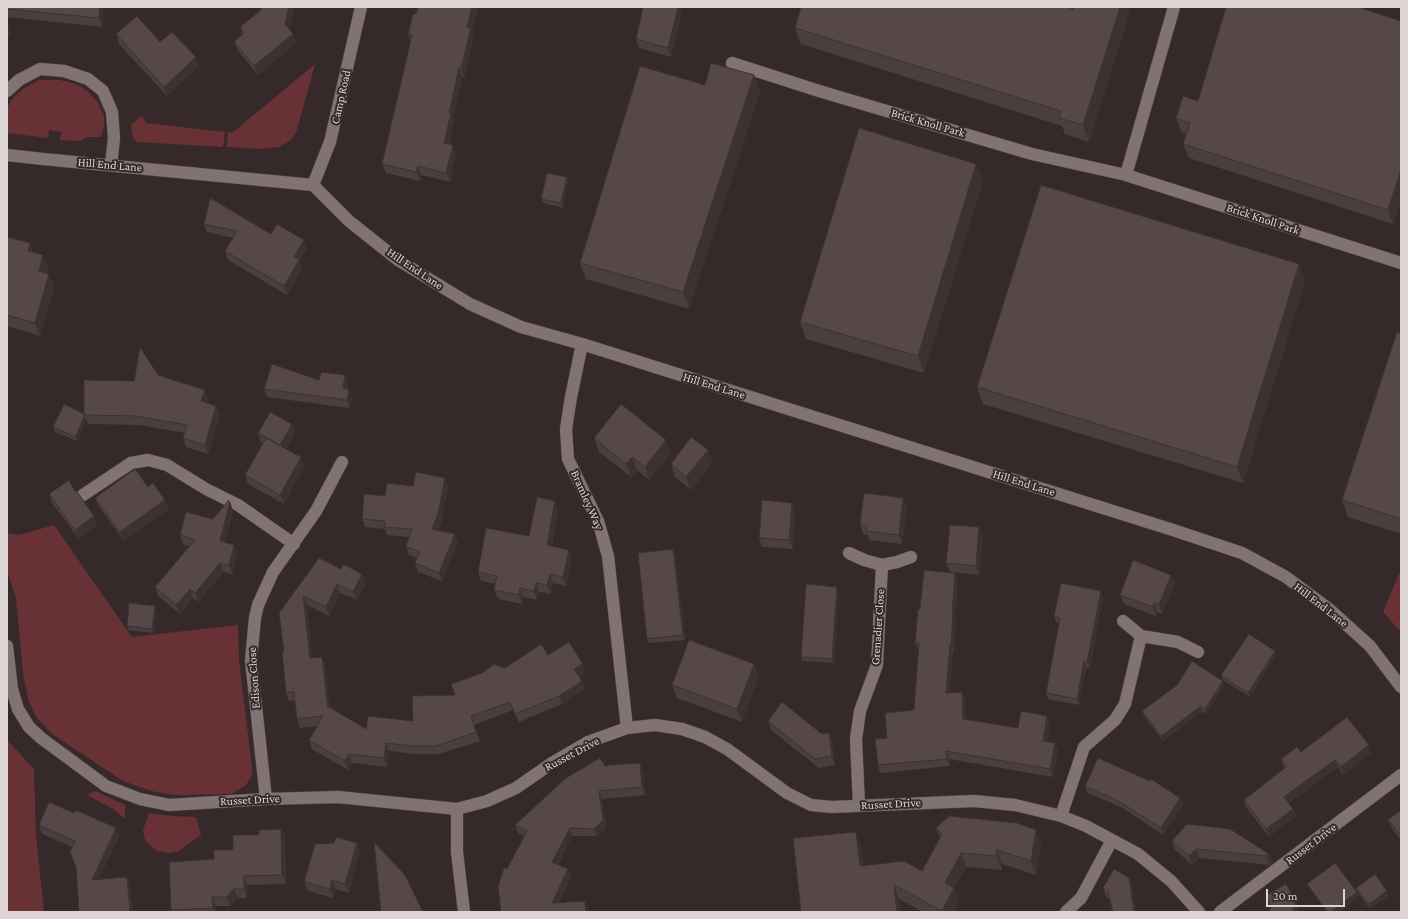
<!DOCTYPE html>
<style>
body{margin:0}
#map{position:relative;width:1408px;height:919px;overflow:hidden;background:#362929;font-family:"Crimson Pro",serif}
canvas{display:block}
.frame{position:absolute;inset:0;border:8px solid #ddd4d4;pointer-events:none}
.scale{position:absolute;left:1266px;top:889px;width:79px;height:18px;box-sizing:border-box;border:2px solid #ddd4d4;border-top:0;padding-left:5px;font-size:12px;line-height:14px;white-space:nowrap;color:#ddd4d4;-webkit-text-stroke:3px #362929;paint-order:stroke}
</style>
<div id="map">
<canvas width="1408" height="919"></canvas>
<div class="frame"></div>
<div class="scale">20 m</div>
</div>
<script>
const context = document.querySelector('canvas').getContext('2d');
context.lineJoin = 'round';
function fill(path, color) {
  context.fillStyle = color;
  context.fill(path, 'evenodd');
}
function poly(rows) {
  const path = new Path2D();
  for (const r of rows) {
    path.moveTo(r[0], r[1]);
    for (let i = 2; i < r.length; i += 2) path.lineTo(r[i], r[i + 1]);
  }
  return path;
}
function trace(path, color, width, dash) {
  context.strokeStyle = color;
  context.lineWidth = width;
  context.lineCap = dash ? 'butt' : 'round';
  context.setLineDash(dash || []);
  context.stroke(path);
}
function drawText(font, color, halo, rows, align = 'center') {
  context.font = font + ' "Crimson Pro",serif';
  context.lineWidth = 4;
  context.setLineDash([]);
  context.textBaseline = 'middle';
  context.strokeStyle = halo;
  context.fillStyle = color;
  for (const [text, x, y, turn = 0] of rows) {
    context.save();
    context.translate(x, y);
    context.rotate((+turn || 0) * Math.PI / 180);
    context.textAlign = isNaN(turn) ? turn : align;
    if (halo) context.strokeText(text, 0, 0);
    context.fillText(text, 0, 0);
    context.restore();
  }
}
const green = poly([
 [315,64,297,130,291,140,279,147,263,149,227,147,228,132,232,133],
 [39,80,60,80,76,84,89,92,98,103,104,116,104,126,101,137,87,137,81,141,60,140,61,132,49,130,48,138,7,133,7,109,11,100,24,88],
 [142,116,146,123,225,132,223,147,137,142,133,138,131,125],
 [54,525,132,637,238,625,239,661,252,767,252,776,245,786,232,794,176,795,151,791,123,781,52,734,36,717,28,699,23,673,16,598,7,571,7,533,19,535],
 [1399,574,1401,574,1401,632,1383,612],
 [7,740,34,769,36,836,44,912,7,912],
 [95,791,125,805,125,819,115,810,87,795],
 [149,813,171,816,196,817,201,835,179,851,170,853,157,851,145,840,143,830]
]);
const minor = poly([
 [732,63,819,91,1032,154,1126,175,1401,263],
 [7,91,19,80,40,69,64,71,88,79,103,91,112,112,114,138,111,165],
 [7,155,43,159,313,185,349,221,398,260,470,304,521,327,582,344,1173,530,1242,553,1286,577,1329,609,1370,646,1401,687],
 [1126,175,1174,7],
 [313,185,330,142,361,7],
 [582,344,571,397,566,429,568,459,598,521,608,556,627,728],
 [83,495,131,463,148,460,167,465,206,489,238,505,294,544],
 [849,553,864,560,882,565,897,562,911,557],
 [1123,621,1141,636],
 [7,646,12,689,18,709,29,727,41,738,106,786,140,799,169,805,266,799,338,797,457,809,487,801,516,788,552,763,588,742,627,728,655,725,682,729,705,737,727,749,787,793,811,805,832,807,974,801,1015,805,1061,816,1086,826,1138,854,1171,881,1199,912],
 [266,799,251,660,255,618,258,605,273,572,316,511,342,462],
 [859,806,856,739,860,711,877,665,882,565],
 [457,809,457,852,464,912],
 [1061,816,1084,747,1115,720,1125,704,1141,636,1178,642,1198,652],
 [1066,912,1081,898,1112,840],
 [1220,912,1401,775]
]);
const wall = poly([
 [7,7,104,7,102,27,7,17],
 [261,7,294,7,289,29,293,34,296,43,258,75,238,51,234,42,242,35,240,27,261,10],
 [418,7,478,7,472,31,474,37,464,78,462,77,453,119,454,122,449,144,456,154,450,182,421,175,420,181,386,173,382,164,411,42,408,34,416,14],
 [643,7,680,7,682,12,671,57,639,48,636,39],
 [1074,7,1131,7,1089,142,1065,134,1062,126,801,44,795,28,1073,9],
 [1401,21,1401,199,1393,224,1189,158,1183,144,1187,134,1181,132,1176,118,1198,101],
 [116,34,160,42,199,66,167,96,119,44],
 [754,75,760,92,689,309,586,279,580,263,705,85],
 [567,177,568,181,563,208,543,203,541,199],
 [983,181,924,373,806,339,800,322],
 [204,224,271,234,307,248,299,262,302,269,287,295,228,260,225,251,233,238,207,232],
 [7,237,33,253,43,255,48,269,47,273,54,287,40,336,7,326],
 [1299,264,1305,281,1243,483,983,404,977,387],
 [1401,333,1401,534,1348,517,1342,500],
 [158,375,205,390,208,399,207,403,220,415,208,454,186,447,183,438,185,433,139,425,88,424,86,420,77,441,55,432,53,427,84,414,134,381],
 [319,380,347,382,347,390,352,398,349,408,267,397,264,389],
 [292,424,295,433,286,449,304,466,284,504,248,484,245,475,263,443,261,442,258,433],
 [594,438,671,453,649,480,637,470,631,477,599,452],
 [708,450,712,463,691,490,675,477,671,464],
 [413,486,448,487,441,523,438,530,458,542,442,581,418,572,415,563,417,558,409,555,406,546,409,537,387,535,385,529,365,527,362,519,385,496],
 [148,487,165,500,169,509,124,541,99,507,95,498],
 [74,490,94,516,97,525,79,539,52,503,49,494],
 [903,498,907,507,902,544,869,540,868,535,863,534,860,525],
 [230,502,233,511,225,542,237,554,232,574,223,572,198,602,193,598,180,614,158,596,155,587,190,546,183,545,180,535,213,519],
 [792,503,795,512,793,549,762,547,759,538],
 [558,510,552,546,572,559,566,586,553,583,551,594,539,592,537,600,523,597,522,604,498,599,494,590,496,584,481,581,478,572,529,536],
 [983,536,979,575,950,572,946,563],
 [675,553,685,640,649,643,647,639],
 [341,569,362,574,366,583,357,600,340,593,329,616,307,605,312,658,322,657,325,665,330,707,366,729,413,721,455,695,505,668,548,655,586,672,579,677,582,681,585,689,562,704,519,722,513,710,474,725,480,741,439,754,414,754,389,751,387,767,352,763,348,770,312,749,309,740,318,726,300,728,297,719,295,700,289,701,286,692,284,652,279,613],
 [1171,575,1175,584,1162,614,1157,612,1156,616,1124,604,1120,595],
 [958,580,955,615,956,619,954,652,953,652,949,693,962,692,965,700,966,719,1018,728,1050,723,1047,741,1058,750,1053,777,949,759,950,766,880,773,878,765,887,738,914,710,919,650,915,643,920,609],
 [838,592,834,663,802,661,801,657],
 [1103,597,1090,668,1086,668,1079,705,1048,699,1046,693,1059,623,1056,622,1054,616],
 [155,606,156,610,153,633,128,630,127,626],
 [1276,655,1250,697,1223,680,1221,675],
 [759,677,742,722,677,698,672,685],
 [1224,686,1206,714,1202,711,1163,741,1144,716,1142,711],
 [768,721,822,734,829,733,832,742,835,765,819,768,771,730],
 [1301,752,1371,753,1343,775,1338,767,1289,803,1293,809,1296,816,1269,837,1246,807,1244,800,1285,768,1283,766,1281,759],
 [640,763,643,771,645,795,602,799,606,828,597,836,572,836,558,865,571,877,559,903,588,909,588,912,501,912,507,869,524,836,518,833,515,825,606,767],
 [1085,786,1183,805,1163,835,1123,808,1088,793],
 [1401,810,1401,840,1392,829,1388,820],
 [39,825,119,836,99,879,130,885,132,912,76,868,70,852,72,847,42,834],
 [936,828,1036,830,1041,844,1036,875,1002,864,1002,870,966,867,954,888,959,902,954,912,923,912,899,899,900,912,801,912,861,846,863,865,922,871,940,838],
 [281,829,285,838,286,884,247,885,247,898,238,898,230,906,216,906,216,912,171,912,171,910,214,859,233,850,259,835],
 [1172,841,1269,854,1272,863,1270,865,1199,858,1192,865,1175,850],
 [360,852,349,893,336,889,333,898,308,891,304,882],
 [1129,878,1132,887,1110,900,1106,897,1103,888],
 [1307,884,1357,892,1358,897,1339,912,1327,912,1309,888],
 [1356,888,1389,895,1370,909,1358,893],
 [1265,896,1295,900,1298,910,1270,908]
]);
const shadedWall = poly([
 [100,7,104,7,102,27,99,18],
 [289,7,294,7,289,33,285,24],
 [472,7,478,7,472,31,474,37,464,78,461,69,467,27],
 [678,7,680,7,682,12,671,57,668,48],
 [1120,7,1131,7,1089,142,1083,125],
 [8,26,11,35,7,38,7,27],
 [293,34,296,43,258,75,254,66],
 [196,57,199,66,167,96,164,87],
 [459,68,462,77,453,119,454,122,447,152,444,143,449,113],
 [754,75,760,92,689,309,683,292],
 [453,145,456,154,450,182,446,173],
 [976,164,983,181,924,373,918,356],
 [418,166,421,175,420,181,416,172],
 [1401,169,1401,199,1393,224,1388,210],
 [567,177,568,181,563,208,561,203],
 [304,240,307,248,299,262,302,269,287,295,284,286,294,257],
 [30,243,35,257,28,251],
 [43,255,48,269,43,284,39,271],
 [1299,264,1305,281,1243,483,1237,467],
 [49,274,54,287,40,336,35,323],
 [345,375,347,382,346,396,343,388],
 [205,390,208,399,204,410,201,401],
 [349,390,352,398,349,408,347,400],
 [216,406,220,415,208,454,205,445],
 [85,416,86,420,77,441,75,437],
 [292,424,295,433,283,454,280,445],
 [666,440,671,453,649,480,645,467],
 [708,450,712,463,691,490,686,477],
 [301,457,304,466,284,504,280,495],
 [632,457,637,470,631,477,626,464],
 [445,478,448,487,441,523,435,537,432,529],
 [903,498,907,507,902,544,899,535],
 [165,500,169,509,124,541,120,532],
 [555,501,558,510,550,554,547,545],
 [230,502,233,511,224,550,220,541],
 [792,503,795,512,793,549,789,540],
 [94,516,97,525,79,539,75,530],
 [979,527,983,536,979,575,976,566],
 [455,534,458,542,442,581,439,573],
 [234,545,237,554,232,574,229,565],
 [673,549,675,553,685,640,683,635],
 [569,550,572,559,566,586,563,577],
 [220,563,223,572,198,602,195,593],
 [955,573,958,580,955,615,956,619,954,652,951,645,952,612],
 [362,574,366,583,357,600,353,592],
 [550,574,553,583,551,594,547,585],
 [1171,575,1175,584,1162,614,1159,605],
 [536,583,539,592,537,600,534,591],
 [337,584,340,593,329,616,326,607],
 [837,587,838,592,834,663,832,659],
 [520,588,523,597,522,604,519,595],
 [190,589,193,598,180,614,176,605],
 [1101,591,1103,597,1090,668,1087,662],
 [303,596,307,605,313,666,310,658],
 [1154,603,1157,612,1156,616,1153,607],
 [155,606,156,610,153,633,152,629],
 [950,645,953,652,949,700,946,693],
 [1275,651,1276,655,1250,697,1248,693],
 [322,657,325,665,331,717,328,708],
 [1084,661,1086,668,1079,705,1077,699],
 [583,664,586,672,577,678,574,669],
 [754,664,759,677,742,722,737,709],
 [582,681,585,689,562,704,559,696],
 [1223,681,1224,686,1206,714,1205,709],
 [962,692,965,700,966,726,963,719],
 [1201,706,1202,711,1163,741,1161,736],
 [1047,716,1050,723,1046,748,1043,741],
 [829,733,832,742,835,765,832,756],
 [386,743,389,751,387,767,384,758],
 [1055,743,1058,750,1053,777,1050,769],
 [1369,745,1371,753,1343,775,1341,767],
 [946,751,949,759,950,766,947,759],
 [349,754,352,763,348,770,345,761],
 [1335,760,1338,767,1287,805,1284,797],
 [640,763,643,771,645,795,642,787],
 [599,791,602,799,606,828,597,836,594,829],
 [1180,798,1183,805,1163,835,1161,828],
 [1293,809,1296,816,1269,837,1266,829],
 [116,828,119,836,95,888,92,880],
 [570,828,572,836,555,870,552,862],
 [281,829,285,838,286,884,282,875],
 [1036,830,1041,844,1036,875,1031,861],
 [856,832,861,846,865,880,860,866],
 [357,843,360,852,349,893,345,884],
 [1196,849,1199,858,1192,865,1189,856],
 [997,850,1002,864,1002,870,996,856],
 [961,853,966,867,954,888,959,902,954,912,942,912,945,883],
 [1269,854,1272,863,1270,865,1266,856],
 [568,869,571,877,555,911,552,903],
 [244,876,247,885,247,898,244,889],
 [127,877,130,885,132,912,130,912],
 [1129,878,1132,887,1136,912,1134,912],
 [332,880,336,889,333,898,330,889],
 [894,885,899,899,900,912,897,912],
 [234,889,238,898,230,906,227,897],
 [1387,891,1389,895,1370,909,1369,904],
 [1357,892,1358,897,1339,912,1331,912],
 [212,897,216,906,216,912,215,912,213,908],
 [1295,900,1298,910,1298,912,1293,912],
 [585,901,588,909,588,912,586,912]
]);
const building = poly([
 [7,7,100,7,99,18,7,9,7,7],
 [261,7,289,7,285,24,293,34,254,66,234,42,244,33,240,27,261,10,261,7],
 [418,7,472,7,467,27,471,28,461,69,459,68,449,113,451,113,444,143,453,145,446,173,418,166,416,172,382,164,412,35,408,34,413,14,416,14,418,7],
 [643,7,678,7,668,48,636,39,643,7],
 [801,7,1067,7,1073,9,1074,7,1120,7,1083,125,1059,118,1061,111,795,28,801,7],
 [1226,7,1358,7,1401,21,1401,169,1388,210,1183,144,1190,123,1176,118,1183,96,1198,101,1226,7],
 [137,16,160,42,172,32,196,57,164,87,116,34,137,16],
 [711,63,754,75,683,292,580,263,640,66,705,85,711,63],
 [859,128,976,164,918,356,800,322,859,128],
 [547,173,567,177,561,203,541,199,547,173],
 [1041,185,1299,264,1237,467,977,387,1041,185],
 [210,198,271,234,277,224,304,240,294,257,299,260,284,286,225,251,237,231,204,224,210,198],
 [7,237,30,243,28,251,43,255,39,271,49,274,35,323,7,315,7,237],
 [1397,332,1401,333,1401,519,1342,500,1397,332],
 [140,347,158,375,205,390,201,401,216,406,205,445,183,438,187,425,136,416,84,415,84,380,134,381,140,347],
 [272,364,319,380,321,372,345,375,343,388,349,390,347,400,264,389,272,364],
 [64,404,84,414,84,415,85,415,75,437,53,427,64,404],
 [621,404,666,440,645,467,632,457,626,464,594,438,621,404],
 [270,412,292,424,280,445,258,433,270,412],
 [691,437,708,450,686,477,671,464,691,437],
 [266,438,301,457,280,495,245,475,266,438],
 [135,469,148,487,153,483,165,500,120,532,95,498,135,469],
 [416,472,445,478,438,514,432,529,455,534,439,573,415,563,420,552,406,546,412,529,384,527,385,521,362,519,364,494,385,496,387,483,413,486,416,472],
 [69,480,74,490,78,493,94,516,75,530,49,494,69,480],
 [864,493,903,498,899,535,866,531,867,526,860,525,864,493],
 [537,497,555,501,547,545,569,550,563,577,550,574,547,585,536,583,534,591,520,588,519,595,494,590,497,576,478,572,486,528,529,536,537,497],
 [762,500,792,503,789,540,759,538,762,500],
 [228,501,230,502,220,541,234,545,229,565,220,563,195,593,190,589,176,605,155,587,195,540,180,535,186,512,213,519,228,501],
 [950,525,979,527,976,566,946,563,950,525],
 [673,549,683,635,647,639,638,553,673,549],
 [319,558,341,569,343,564,362,574,353,592,337,584,326,607,303,596,310,658,322,657,328,708,329,707,366,729,368,716,413,721,412,696,455,695,451,684,482,673,494,664,505,668,541,644,548,655,569,642,583,664,574,669,582,681,559,696,515,714,510,702,471,716,476,732,436,746,411,746,386,743,384,758,349,754,345,761,309,740,323,716,297,719,294,692,286,692,282,652,284,652,279,613,319,558],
 [1133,560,1171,575,1159,605,1154,603,1153,607,1120,595,1133,560],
 [924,570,955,573,952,612,953,612,951,645,950,645,946,693,962,692,963,719,1018,728,1021,711,1047,716,1043,741,1055,743,1050,769,946,751,947,759,878,765,875,739,887,738,885,713,914,710,919,643,915,643,918,609,920,609,924,570],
 [1061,583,1101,591,1087,662,1084,661,1077,699,1046,693,1060,618,1054,616,1061,583],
 [806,584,837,587,832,659,801,657,806,584],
 [129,603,155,606,152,629,127,626,129,603],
 [1249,634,1275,651,1248,693,1221,675,1249,634],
 [689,640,754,664,737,709,672,685,689,640],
 [1192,661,1223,681,1205,709,1201,706,1161,736,1142,711,1177,685,1192,661],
 [782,702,822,734,829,733,832,756,815,759,768,721,782,702],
 [1347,717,1369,745,1341,767,1335,760,1284,797,1293,809,1266,829,1244,800,1286,767,1281,759,1297,747,1301,752,1347,717],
 [600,758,606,767,609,765,640,763,642,787,599,791,603,820,594,829,570,828,552,862,568,869,552,903,585,901,586,912,501,912,498,886,504,868,507,869,527,831,515,825,566,778,600,758],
 [1098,758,1150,781,1151,779,1180,798,1161,828,1120,802,1085,786,1098,758],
 [49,802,74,813,76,810,116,828,92,880,127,877,130,912,79,912,76,867,70,852,75,841,39,825,49,802],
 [1401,810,1401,835,1388,820,1401,810],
 [949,816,1017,823,1036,830,1031,861,997,850,996,856,961,853,945,883,954,888,942,911,894,885,897,912,801,912,793,838,856,832,860,866,904,861,922,871,942,834,936,828,949,816],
 [1187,824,1230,829,1269,854,1266,856,1196,849,1189,856,1172,841,1187,824],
 [281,829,282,875,244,876,244,889,234,889,227,897,212,897,213,908,171,910,169,862,214,859,214,850,233,850,233,835,259,835,259,830,281,829],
 [336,837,357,843,345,884,332,880,330,889,304,882,315,844,334,843,336,837],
 [374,842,405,875,423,912,381,912,374,842],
 [1335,863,1357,892,1331,912,1328,912,1307,884,1335,863],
 [1114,869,1129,878,1134,912,1113,912,1108,892,1103,888,1114,869],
 [1375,874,1387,891,1369,904,1356,888,1375,874],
 [1286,884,1295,900,1293,912,1269,912,1271,905,1265,896,1286,884]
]);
const streetNames = [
 ["Camp Road",341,97,-77],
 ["Brick Knoll Park",928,123,16],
 ["Hill End Lane",110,165,5],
 ["Brick Knoll Park",1263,219,18],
 ["Hill End Lane",415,269,34],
 ["Hill End Lane",714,386,17],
 ["Hill End Lane",1024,483,17],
 ["Bramley Way",587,500,66],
 ["Hill End Lane",1321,605,38],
 ["Grenadier Close",878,627,-86],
 ["Edison Close",254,678,-94],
 ["Russet Drive",572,754,-28],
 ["Russet Drive",250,800,-3],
 ["Russet Drive",891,804,-3],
 ["Russet Drive",1311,844,-37]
];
fill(green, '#683136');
trace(minor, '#534848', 13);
trace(minor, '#827373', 12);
fill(wall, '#4a3e3e');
fill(shadedWall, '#3c3232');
fill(building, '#564848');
trace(building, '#3c3232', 1);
drawText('12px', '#ddd4d4', '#362929', streetNames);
</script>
